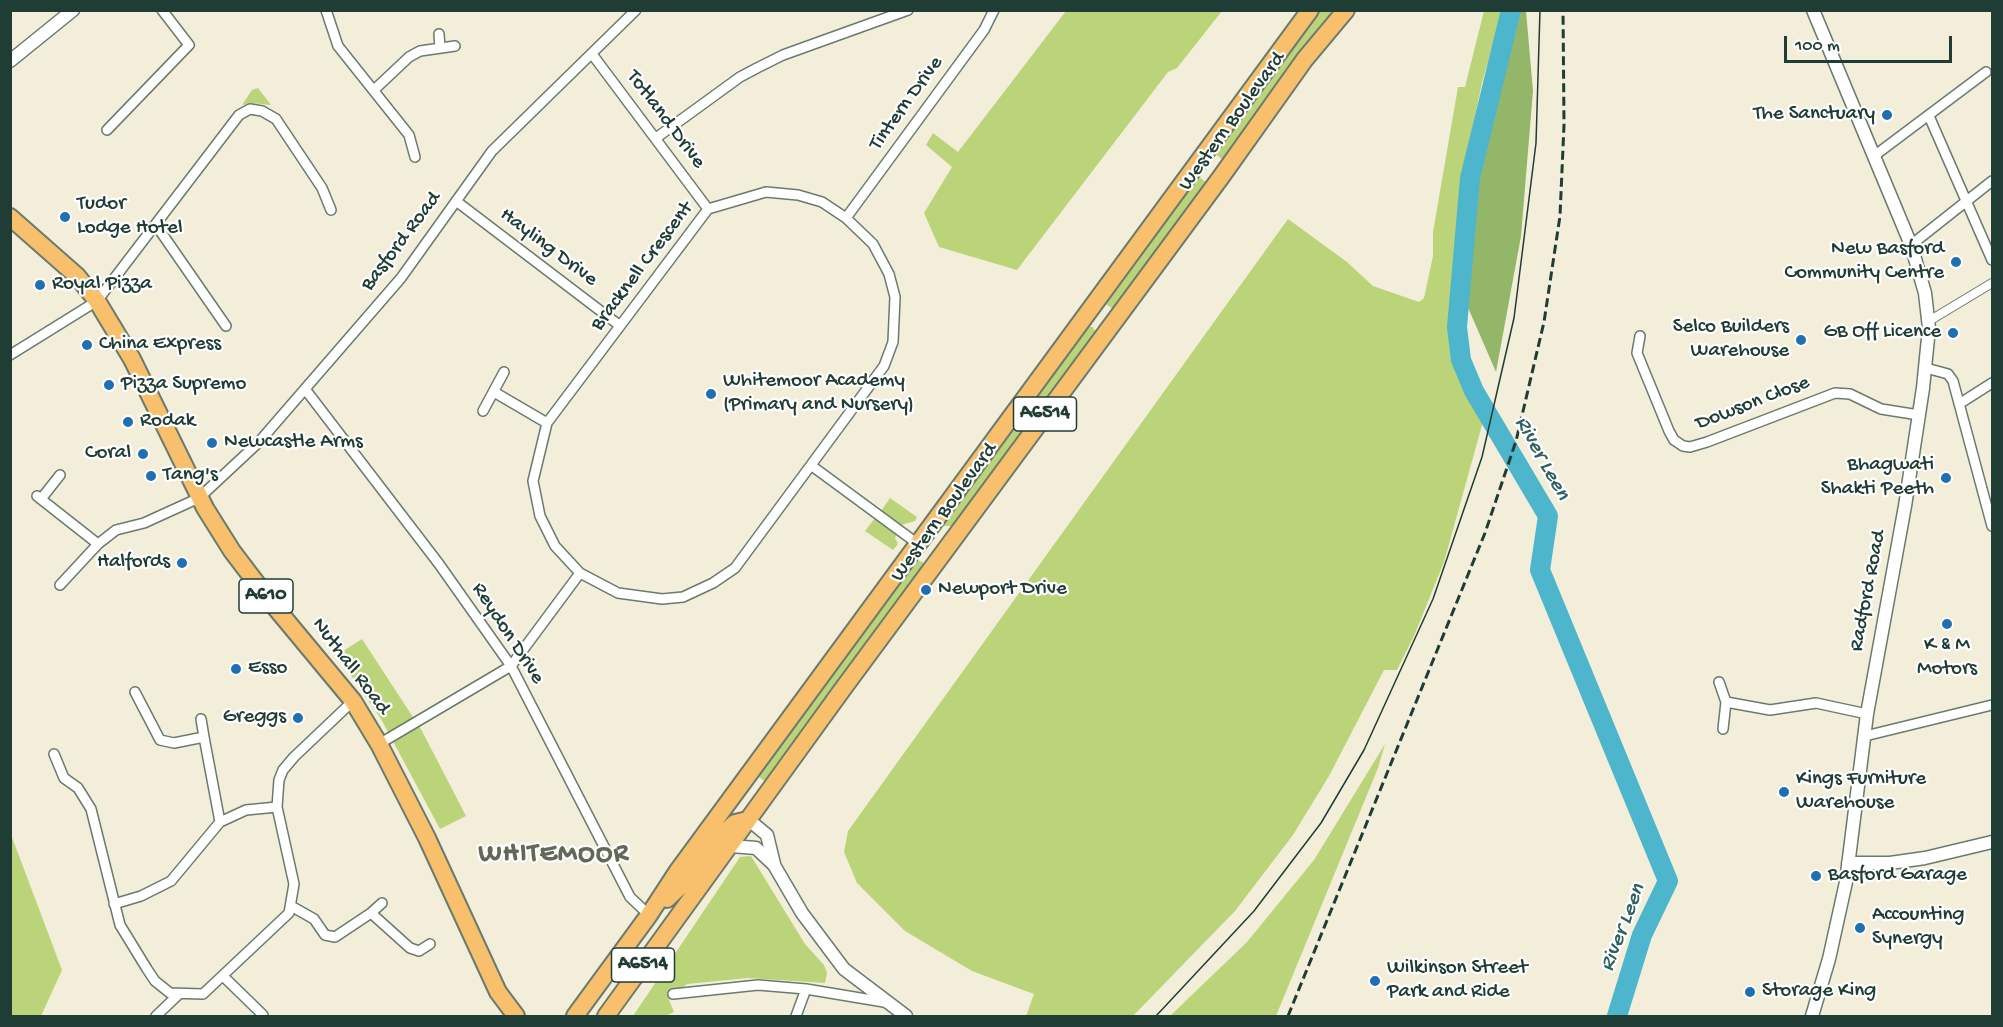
<!DOCTYPE html>
<style>
body{margin:0}
#map{position:relative;width:2003px;height:1027px;overflow:hidden;background:#f3eeda;font-family:"Gochi Hand",sans-serif}
canvas{display:block}
.frame{position:absolute;inset:0;border:12px solid #1f3d34;pointer-events:none}
.scale{position:absolute;left:1784px;top:36px;width:168px;height:27px;box-sizing:border-box;border:3px solid #1f3d34;border-top:0;padding-left:8px;font-size:18px;line-height:21px;white-space:nowrap;color:#1f3d34;-webkit-text-stroke:4px #fff;paint-order:stroke}
</style>
<div id="map">
<canvas width="2003" height="1027"></canvas>
<div class="frame"></div>
<div class="scale">100 m</div>
</div>
<script>
const context = document.querySelector('canvas').getContext('2d');
context.lineJoin = 'round';
function fill(path, color) {
  context.fillStyle = color;
  context.fill(path, 'evenodd');
}
function poly(rows) {
  const path = new Path2D();
  for (const r of rows) {
    path.moveTo(r[0], r[1]);
    for (let i = 2; i < r.length; i += 2) path.lineTo(r[i], r[i + 1]);
  }
  return path;
}
function trace(path, color, width, dash) {
  context.strokeStyle = color;
  context.lineWidth = width;
  context.lineCap = dash ? 'butt' : 'round';
  context.setLineDash(dash || []);
  context.stroke(path);
}
function drawText(font, color, halo, rows, align = 'center') {
  context.font = font + ' "Gochi Hand",sans-serif';
  context.lineWidth = 4.5;
  context.setLineDash([]);
  context.textBaseline = 'middle';
  context.strokeStyle = halo;
  context.fillStyle = color;
  for (const [text, x, y, turn = 0] of rows) {
    context.save();
    context.translate(x, y);
    context.rotate((+turn || 0) * Math.PI / 180);
    context.textAlign = isNaN(turn) ? turn : align;
    if (halo) context.strokeText(text, 0, 0);
    context.fillText(text, 0, 0);
    context.restore();
  }
}
const green = poly([
 [1066,11,1222,11,1177,68,1168,72,1017,270,939,247,924,213,952,167,926,145,933,133,958,152],
 [1320,11,1336,11,1224,161,1213,152],
 [1484,11,1502,11,1482,83,1464,166,1450,326,1458,371,1484,418,1444,562,1414,636,1397,670,1384,670,1329,776,1293,835,1235,911,1133,1016,1026,1016,1034,994,972,971,905,931,857,883,844,852,848,831,1288,219,1347,262,1373,286,1419,302,1424,298,1433,256,1433,232,1458,87,1465,87],
 [258,88,271,105,251,103,242,105,252,90],
 [1197,175,1208,184,1115,310,1104,303],
 [1085,326,1093,327,1096,333,955,526,940,526],
 [890,498,917,517,915,521,901,525,881,511],
 [875,518,897,534,895,538,898,544,893,550,865,531],
 [915,560,923,562,924,566,884,623,797,737,766,782,756,775],
 [362,639,422,731,466,816,440,829,381,719,337,655],
 [1385,744,1378,768,1276,1016,1170,1016,1247,942,1314,860],
 [10,832,62,970,41,1016,11,1016],
 [751,856,805,944,824,965,827,973,825,983,748,978,687,984,669,1000,674,1012,665,1016,633,1016,740,857]
]);
const forest = poly([
 [1518,11,1526,11,1533,91,1521,236,1496,372,1466,303,1478,184]
]);
const river = poly([
 [1511,10,1470,178,1457,327,1461,360,1474,391,1548,516,1540,570,1668,881,1642,935,1617,1016]
]);
const pedestrian = poly([
 [1929,321,1992,283]
]);
const minor = poly([
 [326,10,338,46,409,135,415,157],
 [439,34,440,48],
 [592,54,708,209],
 [374,90,409,57,420,51,455,46],
 [1929,116,1992,260],
 [107,130,189,45,162,10],
 [656,138,740,77,757,68,783,55,908,10],
 [1874,156,1986,72],
 [766,192,798,195,822,202,846,218,873,244,889,274,895,297,893,342,884,366,735,568,713,583,683,597,662,599,618,593,580,573,555,546,540,516,533,481,547,423,708,209,766,192],
 [456,201,619,325],
 [846,218,984,30,994,10],
 [156,225,226,326],
 [1911,245,1992,181],
 [1640,336,1637,353,1669,431,1674,440,1683,446,1690,447,1707,442,1835,393,1850,394,1881,409,1919,415],
 [10,355,97,301,239,115,250,109,262,111,276,119,322,188,331,210],
 [1926,368,1948,374,1953,381,1992,526],
 [305,389,439,564,511,666,630,897,649,915],
 [494,392,547,423],
 [1959,404,1992,383],
 [483,411,504,372],
 [812,466,918,544],
 [37,496,98,544],
 [41,499,60,475],
 [60,585,98,544,116,530,144,523,199,498,259,442,401,278,492,151,636,10],
 [1719,682,1726,702,1723,729],
 [135,692,160,740,174,743,204,737,220,822],
 [1726,702,1770,710,1816,703,1867,714],
 [201,719,204,737],
 [1865,736,1992,705],
 [379,744,511,666,580,573],
 [54,754,64,778,78,788,91,809,120,925,147,969,155,981,170,993,203,994,289,913,294,884,277,807,279,780,283,770,294,757,353,701],
 [114,904,141,896,171,881,220,822,246,810,277,807],
 [291,906,314,919,325,935,335,937,371,913,382,903],
 [371,913,410,948,419,951,430,944],
 [224,977,263,1015],
 [673,994,758,985,806,989,884,1002],
 [156,1016,178,995],
 [796,1016,806,989]
]);
const tertiary = poly([
 [10,61,73,10],
 [749,820,767,835,774,864],
 [731,846,756,848,774,865,802,913,844,969,906,1016],
 [1848,863,1890,863,1925,858,1992,842],
 [1812,1016,1829,959,1846,882,1867,714,1905,506,1923,388,1929,328,1925,293,1911,245,1813,10]
]);
const trunk = poly([
 [10,217,77,276,97,301,132,359,205,508,232,551,270,601,353,701,379,744,427,838,498,992,516,1016],
 [667,899,687,880,723,834,735,823,748,820],
 [575,1016,649,915,677,872,1310,10],
 [606,1016,842,690,1221,177,1305,59,1346,10]
]);
const tram = poly([
 [1156,1016,1254,911,1321,823,1364,750,1433,599,1482,457,1514,318,1536,143,1540,10]
]);
const rail = poly([
 [1288,1016,1485,533,1516,441,1544,322,1560,216,1564,125,1563,10]
]);
const markers = [
 [1887,115,6,"#1f6fb2"],
 [65,217,6,"#1f6fb2"],
 [1956,262,6,"#1f6fb2"],
 [40,285,6,"#1f6fb2"],
 [1953,333,6,"#1f6fb2"],
 [1801,340,6,"#1f6fb2"],
 [87,345,6,"#1f6fb2"],
 [109,385,6,"#1f6fb2"],
 [711,394,6,"#1f6fb2"],
 [128,422,6,"#1f6fb2"],
 [212,443,6,"#1f6fb2"],
 [143,454,6,"#1f6fb2"],
 [151,476,6,"#1f6fb2"],
 [1946,478,6,"#1f6fb2"],
 [182,563,6,"#1f6fb2"],
 [926,590,6,"#1f6fb2"],
 [1947,624,6,"#1f6fb2"],
 [236,669,6,"#1f6fb2"],
 [298,718,6,"#1f6fb2"],
 [1784,792,6,"#1f6fb2"],
 [1816,876,6,"#1f6fb2"],
 [1860,928,6,"#1f6fb2"],
 [1375,981,6,"#1f6fb2"],
 [1750,992,6,"#1f6fb2"]
];
const shields = [
 [1045,414,63],
 [266,596,54],
 [643,965,63]
];
const shieldNames = [
 ["A6514",1045,414],
 ["A610",266,596],
 ["A6514",643,965]
];
const streetNames = [
 ["Tintern Drive",907,104,-54],
 ["Totland Drive",665,120,53],
 ["Western Boulevard",1233,122,-54],
 ["Basford Road",402,242,-53],
 ["Hayling Drive",548,248,37],
 ["Bracknell Crescent",643,267,-53],
 ["Dowson Close",1753,404,-21],
 ["Western Boulevard",945,513,-54],
 ["Radford Road",1869,591,-79],
 ["Reydon Drive",507,634,57],
 ["Nuthall Road",350,667,53]
];
const poiNames = [
 ["The Sanctuary",1875,115,"right"],
 ["Tudor",77,205],
 ["Lodge Hotel",77,229],
 ["New Basford",1944,250,"right"],
 ["Community Centre",1944,274,"right"],
 ["Royal Pizza",52,285],
 ["Selco Builders",1789,328,"right"],
 ["Warehouse",1789,352,"right"],
 ["GB Off Licence",1941,333,"right"],
 ["China Express",99,345],
 ["Whitemoor Academy",723,382],
 ["(Primary and Nursery)",723,406],
 ["Pizza Supremo",121,385],
 ["Rodak",140,422],
 ["Newcastle Arms",224,443],
 ["Coral",131,454,"right"],
 ["Bhagwati",1934,466,"right"],
 ["Shakti Peeth",1934,490,"right"],
 ["Tang's",163,476],
 ["Halfords",170,563,"right"],
 ["Newport Drive",938,590],
 ["K & M",1947,646,"center"],
 ["Motors",1947,670,"center"],
 ["Esso",248,669],
 ["Greggs",286,718,"right"],
 ["Kings Furniture",1796,780],
 ["Warehouse",1796,804],
 ["Basford Garage",1828,876],
 ["Accounting",1872,916],
 ["Synergy",1872,940],
 ["Wilkinson Street",1387,969],
 ["Park and Ride",1387,993],
 ["Storage King",1762,992]
];
const waterNames = [
 ["River Leen",1541,459,61],
 ["River Leen",1624,928,-69]
];
const districtNames = [
 ["WHITEMOOR",554,856]
];
fill(green, '#bbd479');
fill(forest, '#94b669');
trace(river, '#4eb6cc', 20);
trace(pedestrian, '#697b6e', 10);
trace(minor, '#697b6e', 12);
trace(tertiary, '#697b6e', 15);
trace(trunk, '#697b6e', 20);
trace(pedestrian, '#fff', 8);
trace(minor, '#fff', 9);
trace(tertiary, '#fff', 12);
trace(trunk, '#f8bf6c', 16);
trace(tram, '#1f3d34', 1.5);
trace(rail, '#1f3d34', 3, [9, 4.5]);
for (const [x, y, r, color] of markers) {
  const dot = new Path2D();
  dot.arc(x, y, r, 0, 2 * Math.PI);
  context.fillStyle = color;
  context.fill(dot);
  trace(dot, '#fff', 2);
}
for (const [x, y, w] of shields) {
  const box = new Path2D();
  box.roundRect(x - w / 2, y - 17, w, 34, 4.5);
  context.fillStyle = '#fff';
  context.fill(box);
  trace(box, '#1f3d34', 1.5);
}
drawText('bold 20px', '#1f3d34', null, shieldNames);
drawText('21px', '#1f3d34', '#fff', streetNames);
drawText('21px', '#1f3d34', '#fff', poiNames, 'left');
drawText('italic 22px', '#2d6162', '#fff', waterNames);
context.letterSpacing = '1.5px';
drawText('bold 27px', '#626957', '#fff', districtNames);
context.letterSpacing = '0px';
</script>
